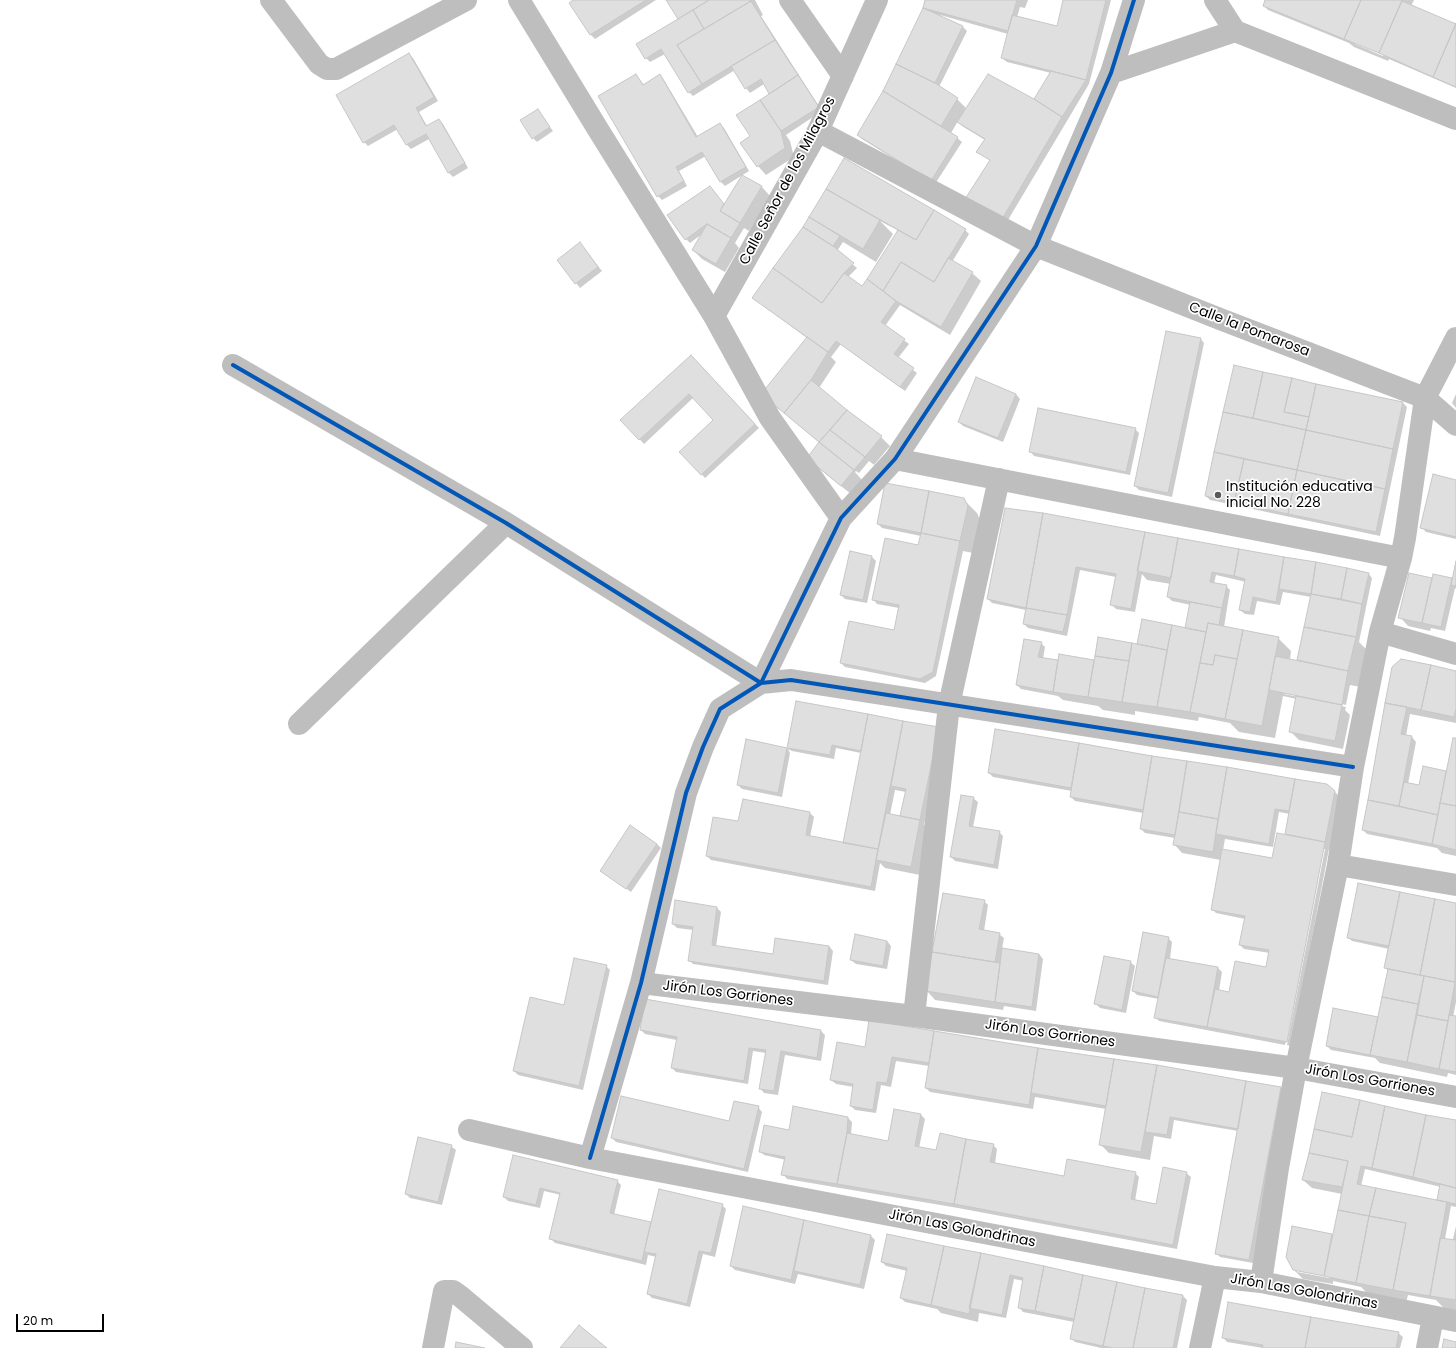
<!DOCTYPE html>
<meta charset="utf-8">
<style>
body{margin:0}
#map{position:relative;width:1456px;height:1348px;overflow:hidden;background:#fff;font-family:Poppins,sans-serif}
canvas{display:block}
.scale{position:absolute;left:16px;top:1314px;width:88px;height:18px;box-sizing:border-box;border:2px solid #000;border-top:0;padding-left:5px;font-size:12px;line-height:14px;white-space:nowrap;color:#000;-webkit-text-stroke:3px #fff;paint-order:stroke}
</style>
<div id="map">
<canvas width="1456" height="1348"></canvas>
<div class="scale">20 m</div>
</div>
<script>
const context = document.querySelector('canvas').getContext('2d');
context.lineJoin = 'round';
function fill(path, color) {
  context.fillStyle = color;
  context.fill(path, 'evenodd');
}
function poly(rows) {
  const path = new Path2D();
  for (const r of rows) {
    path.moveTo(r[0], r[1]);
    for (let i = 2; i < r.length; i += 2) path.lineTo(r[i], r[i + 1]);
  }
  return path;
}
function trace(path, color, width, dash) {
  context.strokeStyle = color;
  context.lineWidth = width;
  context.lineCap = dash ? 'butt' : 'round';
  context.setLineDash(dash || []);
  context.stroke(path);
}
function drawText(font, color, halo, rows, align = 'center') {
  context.font = font + ' Poppins,sans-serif';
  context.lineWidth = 3.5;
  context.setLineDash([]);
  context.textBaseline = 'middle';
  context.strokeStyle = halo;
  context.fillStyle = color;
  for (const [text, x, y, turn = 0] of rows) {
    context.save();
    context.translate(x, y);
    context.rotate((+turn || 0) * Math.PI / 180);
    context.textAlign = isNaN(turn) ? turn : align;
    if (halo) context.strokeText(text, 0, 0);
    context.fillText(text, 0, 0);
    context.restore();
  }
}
const shadow = poly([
 [575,0,656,0,595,39,591,35,571,3],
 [667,0,755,0,763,15,761,16,822,111,786,135,790,141,794,157,766,175,758,166,752,136,771,95,764,84,750,93,746,88,735,70,693,96,689,92,665,54,650,62,646,58,638,44,679,19],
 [927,0,1028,0,1025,8,1020,7,1017,17,1057,28,1064,0,1111,0,1089,84,1005,225,991,161,978,152,985,140,962,126,958,121,951,133,962,142,935,184,862,139,858,135,883,93,924,9],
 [940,15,1008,34,1002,58,1007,62,1051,73,1034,101,967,109,957,99,939,87,967,31,963,27,939,16],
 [1267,0,1414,0,1411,6,1456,25,1456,88,1389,59,1388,61,1354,47,1349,43,1268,10,1264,6],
 [1355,42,1384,54,1383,56,1355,44],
 [408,54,413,58,438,101,419,112,427,126,439,120,443,124,468,168,453,177,449,173,429,139,411,149,407,145,398,129,368,146,364,142],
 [636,75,644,85,660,76,664,80,698,137,720,124,724,128,749,171,725,186,721,182,706,156,679,171,687,186,662,200,658,196],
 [537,110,553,131,537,142,533,138],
 [742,176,762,187,770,196,749,231,744,228,735,243,739,248,725,272,702,259,693,250,702,234,690,243,686,239,710,187,724,205],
 [827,189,965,230,969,234,952,262,972,273,981,281,950,335,900,305,885,326,909,344,898,358,917,373,905,391,841,344,831,357,836,362,819,388,881,437,890,446,874,465,869,461,859,473,856,471,855,472,862,480,851,494,817,467,820,443,771,402,807,338,753,298,804,227],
 [880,221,899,231,862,288,848,277,857,268,837,251,843,242,876,262,893,234],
 [829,428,834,433,833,434,829,431],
 [584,248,602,271,580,288,558,260],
 [1200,338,1204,343,1172,497,1139,490,1135,486],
 [691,356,759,428,705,478,681,452,714,420,693,398,644,444,622,420],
 [1235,366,1403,403,1407,407,1380,536,1210,500,1206,496],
 [976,379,1016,394,1020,399,1003,442,963,426,959,422],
 [1456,394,1456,408,1452,403],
 [1135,429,1139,433,1130,475,1034,456,1030,451],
 [1456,481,1456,539,1426,532,1422,528],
 [963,499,977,513,980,520,973,553,963,551,936,676,925,683,845,667,841,663,895,631,899,608,877,604,873,599,918,546,921,536,882,528,878,524],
 [1145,533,1368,573,1372,578,1359,642,1372,655,1366,688,1350,685,1346,705,1284,692,1284,694,1346,707,1345,710,1350,715,1343,749,1299,740,1290,731,1297,699,1283,696,1275,738,1239,732,1230,723,1199,717,1198,721,1135,711,1135,715,1103,710,1098,706,1063,700,1058,696,1021,689,1017,685,1041,643,1045,647,1043,659,1058,661,1059,662,1094,661,1095,662,1138,645,1171,626,1173,628,1186,629,1191,605,1172,601,1168,597,1171,584,1147,580,1142,574,1135,612,1116,609,1112,605,1116,577,1080,570,1067,636,1028,628,1024,624,1026,610,992,603,988,599],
 [1216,575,1246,582,1240,610,1245,614,1254,615,1257,601,1280,605,1283,592,1311,597,1297,661,1290,660,1291,651,1278,638,1224,627,1230,590,1226,586,1214,584],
 [872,557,876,561,867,603,845,599,841,595],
 [1456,566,1456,589,1455,588,1445,631,1431,628,1430,631,1408,626,1400,617,1410,574,1432,580,1451,579,1453,580],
 [1456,672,1456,723,1410,714,1406,736,1412,737,1416,742,1408,784,1420,787,1424,768,1447,773,1456,739,1456,856,1442,853,1437,848,1367,834,1363,830,1386,703],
 [797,702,939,728,943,732,924,825,929,829,920,875,885,868,880,863,875,891,711,860,707,856,739,822,810,813,814,817,810,837,844,844,861,753,836,748,834,759,792,751,788,749,790,753,782,797,742,789,738,785,747,741,788,749],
 [895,790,906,792,903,818,890,815],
 [996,730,1295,780,1335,792,1344,801,1334,850,1329,849,1291,1046,1287,1045,1325,849,1323,849,1285,1045,1159,1021,1155,1017,1159,999,1137,995,1133,991,1168,938,1172,942,1170,959,1218,968,1222,972,1219,991,1229,993,1267,968,1270,953,1244,949,1240,945,1245,919,1216,913,1212,909,1221,860,1182,853,1174,844,1175,838,1145,833,1141,829,1143,813,1075,801,1071,797,1072,791,993,777,989,773],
 [1279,812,1290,814,1287,834,1289,836,1273,860,1223,850,1225,839,1273,847],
 [973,798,978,802,973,827,999,832,1003,836,998,869,955,861,951,857],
 [657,844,661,848,631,892,601,871],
 [1359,885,1456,904,1456,1002,1453,1017,1456,1017,1456,1075,1448,1073,1447,1077,1380,1063,1375,1058,1331,1050,1327,1046,1378,1019,1388,971,1386,968,1389,949,1352,941,1348,937],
 [984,901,988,905,984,931,999,934,1004,938,1002,949,1039,954,1043,959,1036,1011,1004,1006,1003,1010,935,1000,927,991,933,951],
 [717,908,721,912,716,947,774,955,829,946,833,951,828,985,693,964,689,960,693,930,677,928,673,924],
 [887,941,891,946,887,969,856,964,851,960],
 [1130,962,1135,966,1126,1013,1100,1008,1096,1004],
 [606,966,610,970,583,1090,518,1075,514,1071,564,1006],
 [870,1021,1038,1049,1157,1066,1280,1088,1285,1092,1253,1263,1220,1257,1216,1253,1238,1131,1174,1120,1171,1139,1154,1136,1150,1160,1109,1153,1100,1144,1106,1109,1035,1097,1033,1109,930,1092,926,1088,929,1066,896,1061,891,1087,881,1085,876,1113,855,1110,851,1106,854,1087,836,1084,831,1080,866,1048],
 [641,1030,821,1031,825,1035,821,1061,785,1055,778,1095,764,1093,760,1088,766,1053,753,1051,748,1084,676,1072,672,1068,677,1040,645,1034],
 [758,1107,762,1112,748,1172,616,1142,612,1138,729,1123],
 [895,1110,921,1115,925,1119,919,1148,937,1151,993,1145,997,1149,995,1164,1064,1177,1135,1173,1139,1177,1135,1201,1157,1205,1186,1173,1191,1177,1177,1249,958,1208,787,1179,783,1174,786,1160,764,1155,760,1151,790,1131,848,1118,852,1122,851,1135,889,1143],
 [1456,1121,1456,1207,1451,1206,1445,1239,1456,1242,1453,1239,1456,1226,1456,1311,1445,1309,1436,1300,1408,1295,1406,1303,1370,1296,1361,1287,1333,1281,1333,1284,1303,1279,1294,1270,1293,1227,1332,1235,1333,1236,1342,1194,1312,1188,1303,1180,1310,1153],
 [1365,1169,1441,1187,1438,1201,1361,1186],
 [1297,1270,1329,1276,1329,1278,1297,1272],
 [451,1146,456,1150,442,1205,410,1198,406,1194],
 [514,1157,617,1181,621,1185,614,1215,652,1224,722,1205,726,1209,715,1257,703,1254,690,1307,652,1298,648,1294,657,1257,648,1255,646,1265,555,1243,551,1239,561,1195,544,1191,540,1208,508,1201,504,1197],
 [744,1208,871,1236,875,1240,864,1289,798,1274,795,1284,735,1270,731,1266],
 [980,1254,1183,1296,1187,1300,1177,1348,1101,1348,1075,1342,1071,1338,1074,1322,1023,1312,1019,1307,1024,1281,1014,1279,1006,1318,979,1313,978,1322,941,1313,937,1309,905,1302,901,1298,907,1271,886,1266,882,1262],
 [1398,1333,1403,1337,1400,1348,1263,1348,1227,1342,1223,1337]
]);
const building = poly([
 [573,0,646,0,590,35,569,3,573,0],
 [666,0,709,0,678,19,666,0],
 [709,0,750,0,751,1,704,29,693,10,709,0],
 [925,0,1017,0,1008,31,923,8,925,0],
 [1063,0,1106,0,1086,80,1001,58,1012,15,1057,26,1063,0],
 [1265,0,1361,0,1344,39,1263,6,1265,0],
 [1361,0,1402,0,1379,53,1344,39,1361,0],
 [751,1,775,40,702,84,677,45,751,1],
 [1402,1,1456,24,1433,77,1379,53,1402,1],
 [923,8,963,26,935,83,896,64,923,8],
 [693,10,704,29,677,45,702,84,688,93,661,49,645,59,636,44,693,10],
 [1456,23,1456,87,1433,77,1456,23],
 [775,40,798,75,769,94,761,79,745,89,731,66,775,40],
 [409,53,434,97,416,108,426,126,439,119,465,163,448,173,426,134,406,145,394,125,363,143,336,95,409,53],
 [896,64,935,83,958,98,941,126,883,91,896,64],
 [1051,71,1086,80,1062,117,1034,99,1051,71],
 [636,74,643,85,660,74,696,137,720,123,746,167,720,182,702,152,676,167,684,181,657,197,598,96,636,74],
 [988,74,1034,99,1062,117,1001,221,965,199,990,160,976,152,985,139,957,122,988,74],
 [798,75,819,107,781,131,760,100,798,75],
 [883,91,958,137,931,181,857,135,883,91],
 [760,100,781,131,785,148,757,167,740,143,750,136,736,115,760,100],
 [538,109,550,127,532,139,520,120,538,109],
 [844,158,934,210,916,240,826,189,844,158],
 [742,175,762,186,740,223,720,211,742,175],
 [710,186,724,204,720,211,740,223,731,238,707,224,685,240,667,215,710,186],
 [826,189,880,220,863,249,809,217,826,189],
 [934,210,966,229,934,282,901,262,883,291,867,279,898,230,916,240,934,210],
 [809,217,840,236,833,246,803,227,809,217],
 [707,224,731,238,716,264,692,250,707,224],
 [803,227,833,246,854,263,844,273,822,303,773,268,803,227],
 [580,242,598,267,575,284,557,260,580,242],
 [948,258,973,272,941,327,896,301,883,291,901,262,934,282,948,258],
 [773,268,822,303,844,273,862,286,867,279,896,301,881,322,905,339,894,354,914,368,900,387,836,341,828,352,752,298,773,268],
 [1166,331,1201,338,1168,493,1134,486,1166,331],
 [807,337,828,352,811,380,784,413,761,394,807,337],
 [691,355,755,424,701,475,679,452,713,420,689,394,639,440,620,420,691,355],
 [1234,365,1263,372,1253,418,1223,412,1234,365],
 [1263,372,1292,378,1284,412,1309,417,1306,430,1253,418,1263,372],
 [976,377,1016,394,998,438,958,422,976,377],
 [1292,378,1316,384,1309,417,1284,412,1292,378],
 [811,380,847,410,819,442,784,413,811,380],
 [1316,384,1403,402,1393,449,1306,430,1316,384],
 [1038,408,1136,428,1126,472,1029,452,1038,408],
 [847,410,882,436,865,457,830,430,847,410],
 [1223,412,1306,430,1297,470,1214,452,1223,412],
 [830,430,865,457,854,470,819,442,830,430],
 [1306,430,1393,449,1385,489,1297,470,1306,430],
 [819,442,854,470,841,486,807,458,819,442],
 [1214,452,1244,459,1234,503,1205,496,1214,452],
 [1244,459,1297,470,1288,514,1234,503,1244,459],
 [1297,470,1385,489,1376,532,1288,514,1297,470],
 [1433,474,1456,480,1456,537,1420,528,1433,474],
 [885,483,929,491,921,533,877,524,885,483],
 [929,491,964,498,968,506,960,541,921,533,929,491],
 [1005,508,1043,513,1026,608,987,599,1005,508],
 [1043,513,1145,532,1131,609,1110,605,1116,574,1076,567,1067,615,1026,608,1043,513],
 [1145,532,1178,538,1171,578,1137,571,1145,532],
 [921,533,960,541,933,672,920,679,840,663,849,621,894,630,899,605,872,600,885,538,918,545,921,533],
 [1178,538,1239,549,1234,576,1212,572,1210,582,1227,585,1222,608,1167,597,1178,538],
 [1239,549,1284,557,1276,602,1253,597,1250,612,1239,610,1245,579,1234,576,1239,549],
 [850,551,872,556,863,600,840,595,850,551],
 [1284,557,1316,562,1311,594,1279,589,1284,557],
 [1456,561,1456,586,1451,585,1456,561],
 [1316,562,1347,568,1341,599,1311,594,1316,562],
 [1347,568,1369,573,1362,604,1341,599,1347,568],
 [1409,573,1432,578,1422,623,1398,618,1409,573],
 [1433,574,1452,578,1441,627,1422,623,1433,574],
 [1311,594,1362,604,1356,637,1304,627,1311,594],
 [1190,602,1222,608,1219,625,1208,623,1206,632,1185,628,1190,602],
 [1026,608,1067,615,1063,632,1023,624,1026,608],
 [1142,619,1172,625,1167,650,1137,644,1142,619],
 [1208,623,1243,630,1237,659,1215,655,1213,665,1200,663,1208,623],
 [1172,625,1206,632,1190,712,1157,707,1172,625],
 [1304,627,1356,637,1348,671,1297,660,1304,627],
 [1243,630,1279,637,1262,726,1225,719,1243,630],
 [1098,637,1132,643,1129,661,1095,656,1098,637],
 [1024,639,1042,642,1038,657,1058,660,1053,692,1016,685,1024,639],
 [1132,643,1167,650,1157,707,1122,702,1132,643],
 [1059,654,1094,660,1088,697,1053,692,1059,654],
 [1215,655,1237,659,1225,719,1190,712,1200,663,1213,665,1215,655],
 [1095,656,1129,661,1122,702,1088,697,1095,656],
 [1275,656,1348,671,1342,705,1269,690,1275,656],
 [1401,659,1431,665,1421,710,1385,703,1392,667,1401,659],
 [1431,665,1456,671,1456,709,1454,717,1421,710,1431,665],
 [1296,696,1342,705,1335,741,1289,732,1296,696],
 [796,701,868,714,861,751,832,745,830,755,787,748,796,701],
 [1385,703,1407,707,1401,734,1412,736,1399,806,1368,800,1385,703],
 [868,714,903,721,878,849,843,843,868,714],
 [903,721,939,727,920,820,900,816,906,789,891,786,903,721],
 [995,729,1079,743,1071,788,988,773,995,729],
 [1453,738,1456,738,1456,806,1440,803,1453,738],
 [746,739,787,748,778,793,737,785,746,739],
 [1079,743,1152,756,1143,810,1070,797,1079,743],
 [1152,756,1187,761,1175,835,1140,829,1152,756],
 [1187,761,1227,767,1218,819,1179,812,1187,761],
 [1423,766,1446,771,1438,815,1399,806,1404,782,1419,785,1423,766],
 [1227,767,1295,779,1289,811,1275,809,1269,844,1216,834,1227,767],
 [1295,779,1327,784,1335,791,1325,842,1285,834,1295,779],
 [961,795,974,797,969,826,1000,831,994,865,950,857,961,795],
 [743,799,810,812,806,835,878,849,871,887,706,856,713,817,738,821,743,799],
 [1368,800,1438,815,1432,844,1362,830,1368,800],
 [1440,803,1456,806,1456,850,1432,844,1440,803],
 [1179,812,1218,819,1213,852,1173,845,1179,812],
 [886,813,920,820,911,867,876,860,886,813],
 [630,825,657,844,626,889,600,871,630,825],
 [1277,833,1325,842,1287,1042,1207,1027,1215,989,1229,992,1235,961,1266,967,1269,950,1239,945,1245,916,1211,910,1222,849,1272,858,1277,833],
 [1358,883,1400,892,1389,946,1347,938,1358,883],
 [1400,892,1435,899,1420,975,1384,968,1400,892],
 [943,893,985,900,979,929,1000,933,995,962,932,952,943,893],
 [1435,899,1456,903,1455,982,1420,975,1435,899],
 [675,900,717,907,712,945,773,954,775,938,829,946,824,981,688,961,693,927,672,924,675,900],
 [1143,932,1169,937,1158,997,1132,991,1143,932],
 [855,934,887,941,883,966,850,960,855,934],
 [1002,948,1039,954,1032,1007,995,1002,1002,948],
 [932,952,1000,963,995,1002,926,991,932,952],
 [1104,956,1131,961,1122,1010,1094,1004,1104,956],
 [574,958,607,965,579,1086,513,1071,530,997,564,1005,574,958],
 [1166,958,1218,967,1207,1027,1154,1018,1166,958],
 [1388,969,1424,976,1418,1004,1382,997,1388,969],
 [1424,976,1455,982,1448,1021,1417,1015,1424,976],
 [1382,997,1418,1004,1407,1062,1370,1055,1382,997],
 [645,999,821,1030,817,1058,781,1051,774,1091,759,1089,766,1050,749,1048,744,1081,671,1068,677,1037,640,1030,645,999],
 [1333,1008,1378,1017,1370,1055,1326,1046,1333,1008],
 [1417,1015,1448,1021,1439,1069,1407,1062,1417,1015],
 [1449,1015,1456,1016,1456,1072,1439,1069,1449,1015],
 [869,1020,934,1031,929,1063,892,1057,887,1083,877,1082,873,1110,850,1106,853,1084,830,1080,837,1042,865,1047,869,1020],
 [934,1031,1038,1048,1029,1105,925,1088,934,1031],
 [1038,1048,1114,1059,1106,1106,1031,1093,1038,1048],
 [1114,1059,1157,1065,1141,1152,1099,1145,1114,1059],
 [1157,1065,1246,1081,1238,1129,1170,1117,1167,1135,1145,1132,1157,1065],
 [1246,1081,1281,1087,1249,1260,1215,1254,1246,1081],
 [1322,1092,1360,1100,1352,1137,1314,1129,1322,1092],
 [621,1096,729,1121,734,1101,759,1106,744,1169,611,1138,621,1096],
 [1360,1100,1385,1106,1372,1168,1361,1166,1357,1184,1376,1188,1369,1216,1338,1210,1348,1161,1309,1153,1314,1129,1352,1137,1360,1100],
 [793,1106,848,1117,847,1133,837,1184,781,1175,785,1157,759,1152,764,1125,789,1130,793,1106],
 [1385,1106,1426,1115,1413,1177,1372,1168,1385,1106],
 [894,1109,921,1114,915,1146,936,1150,940,1133,966,1139,954,1204,837,1184,847,1133,888,1141,894,1109],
 [1426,1115,1456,1120,1456,1188,1413,1177,1426,1115],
 [418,1137,452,1145,438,1202,405,1194,418,1137],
 [966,1139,994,1144,990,1162,1064,1176,1067,1159,1136,1172,1131,1199,1156,1204,1163,1167,1187,1172,1173,1245,954,1204,966,1139],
 [1309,1153,1348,1161,1342,1187,1302,1180,1309,1153],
 [513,1155,618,1180,610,1213,651,1222,642,1261,549,1239,560,1193,540,1188,536,1205,503,1197,513,1155],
 [1440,1184,1456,1188,1456,1204,1437,1200,1440,1184],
 [1376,1188,1447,1202,1430,1296,1393,1290,1406,1223,1369,1216,1376,1188],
 [659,1189,723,1204,711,1253,699,1251,687,1304,647,1294,656,1254,644,1252,659,1189],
 [743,1206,804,1220,791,1280,730,1266,743,1206],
 [1338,1210,1369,1216,1356,1283,1324,1276,1338,1210],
 [1369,1216,1406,1223,1393,1290,1356,1283,1369,1216],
 [804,1220,871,1235,860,1285,794,1271,804,1220],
 [1292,1226,1332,1234,1324,1276,1293,1270,1286,1257,1292,1226],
 [887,1234,944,1246,931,1305,900,1298,907,1268,881,1262,887,1234],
 [1440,1238,1456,1240,1456,1300,1430,1296,1440,1238],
 [944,1246,981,1253,969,1314,931,1305,944,1246],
 [981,1253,1044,1266,1035,1311,1018,1308,1023,1278,1010,1275,1002,1315,969,1308,981,1253],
 [1044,1266,1083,1275,1074,1319,1035,1311,1044,1266],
 [1083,1275,1117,1282,1103,1346,1070,1339,1083,1275],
 [1117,1282,1145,1288,1133,1348,1113,1348,1103,1346,1117,1282],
 [1145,1288,1183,1295,1173,1348,1133,1348,1145,1288],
 [1228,1302,1311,1317,1305,1348,1262,1348,1263,1345,1222,1338,1228,1302],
 [1311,1317,1399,1332,1396,1348,1305,1348,1311,1317],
 [579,1325,607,1348,560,1348,579,1325],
 [1444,1339,1456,1342,1456,1348,1442,1348,1444,1339],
 [456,1342,485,1348,455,1348,456,1342]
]);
const minor = poly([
 [271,0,319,64,327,69,336,69,466,0],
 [519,0,599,131,714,316,770,418,841,518],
 [790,0,843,76],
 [1215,0,1235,31,1456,119],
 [1111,73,1235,31],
 [818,131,1036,246,1220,319,1425,398,1456,425],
 [714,316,818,131,877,0],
 [233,365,506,523,761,683,841,518,895,459,1036,246,1111,73,1134,0],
 [895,459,1401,558],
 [1380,632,1456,654],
 [299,724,506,523],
 [1338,865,1456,885],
 [641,983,914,1016,1296,1068,1456,1097],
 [914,1016,949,705,999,479],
 [469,1130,590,1158,1215,1277,1261,1282,1456,1321],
 [590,1158,641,983,686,793,703,747,720,709,761,683,791,680,1353,767],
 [1261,1282,1278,1168,1296,1068,1338,865,1353,767,1380,632,1401,558,1405,538,1425,398,1456,338],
 [433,1348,444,1291,453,1291,460,1296,522,1348],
 [1200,1348,1215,1277],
 [1427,1348,1433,1317]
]);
const cycleway = poly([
 [233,365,506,523,761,683,841,518,895,459,1036,246,1111,73,1134,0],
 [590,1158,641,983,686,793,703,747,720,709,761,683,791,680,1353,767]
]);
const markers = [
 [1218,495,4,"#595959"]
];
const streetNames = [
 ["Calle Señor de los Milagros",788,181,-62],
 ["Calle la Pomarosa",1249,330,21],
 ["Jirón Los Gorriones",728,994,7],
 ["Jirón Los Gorriones",1050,1034,8],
 ["Jirón Los Gorriones",1370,1081,10],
 ["Jirón Las Golondrinas",962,1229,11],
 ["Jirón Las Golondrinas",1304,1292,10]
];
const poiNames = [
 ["Institución educativa",1226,487],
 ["inicial No. 228",1226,503]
];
fill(shadow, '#0003');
fill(building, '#dfdfdf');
trace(building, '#c7c7c7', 1);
trace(minor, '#bebebe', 22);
trace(cycleway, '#0057b8', 4);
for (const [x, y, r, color] of markers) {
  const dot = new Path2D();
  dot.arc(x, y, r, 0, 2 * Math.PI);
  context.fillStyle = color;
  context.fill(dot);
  trace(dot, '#fff', 1.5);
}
drawText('14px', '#000', '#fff', streetNames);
drawText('14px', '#000', '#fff', poiNames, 'left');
</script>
